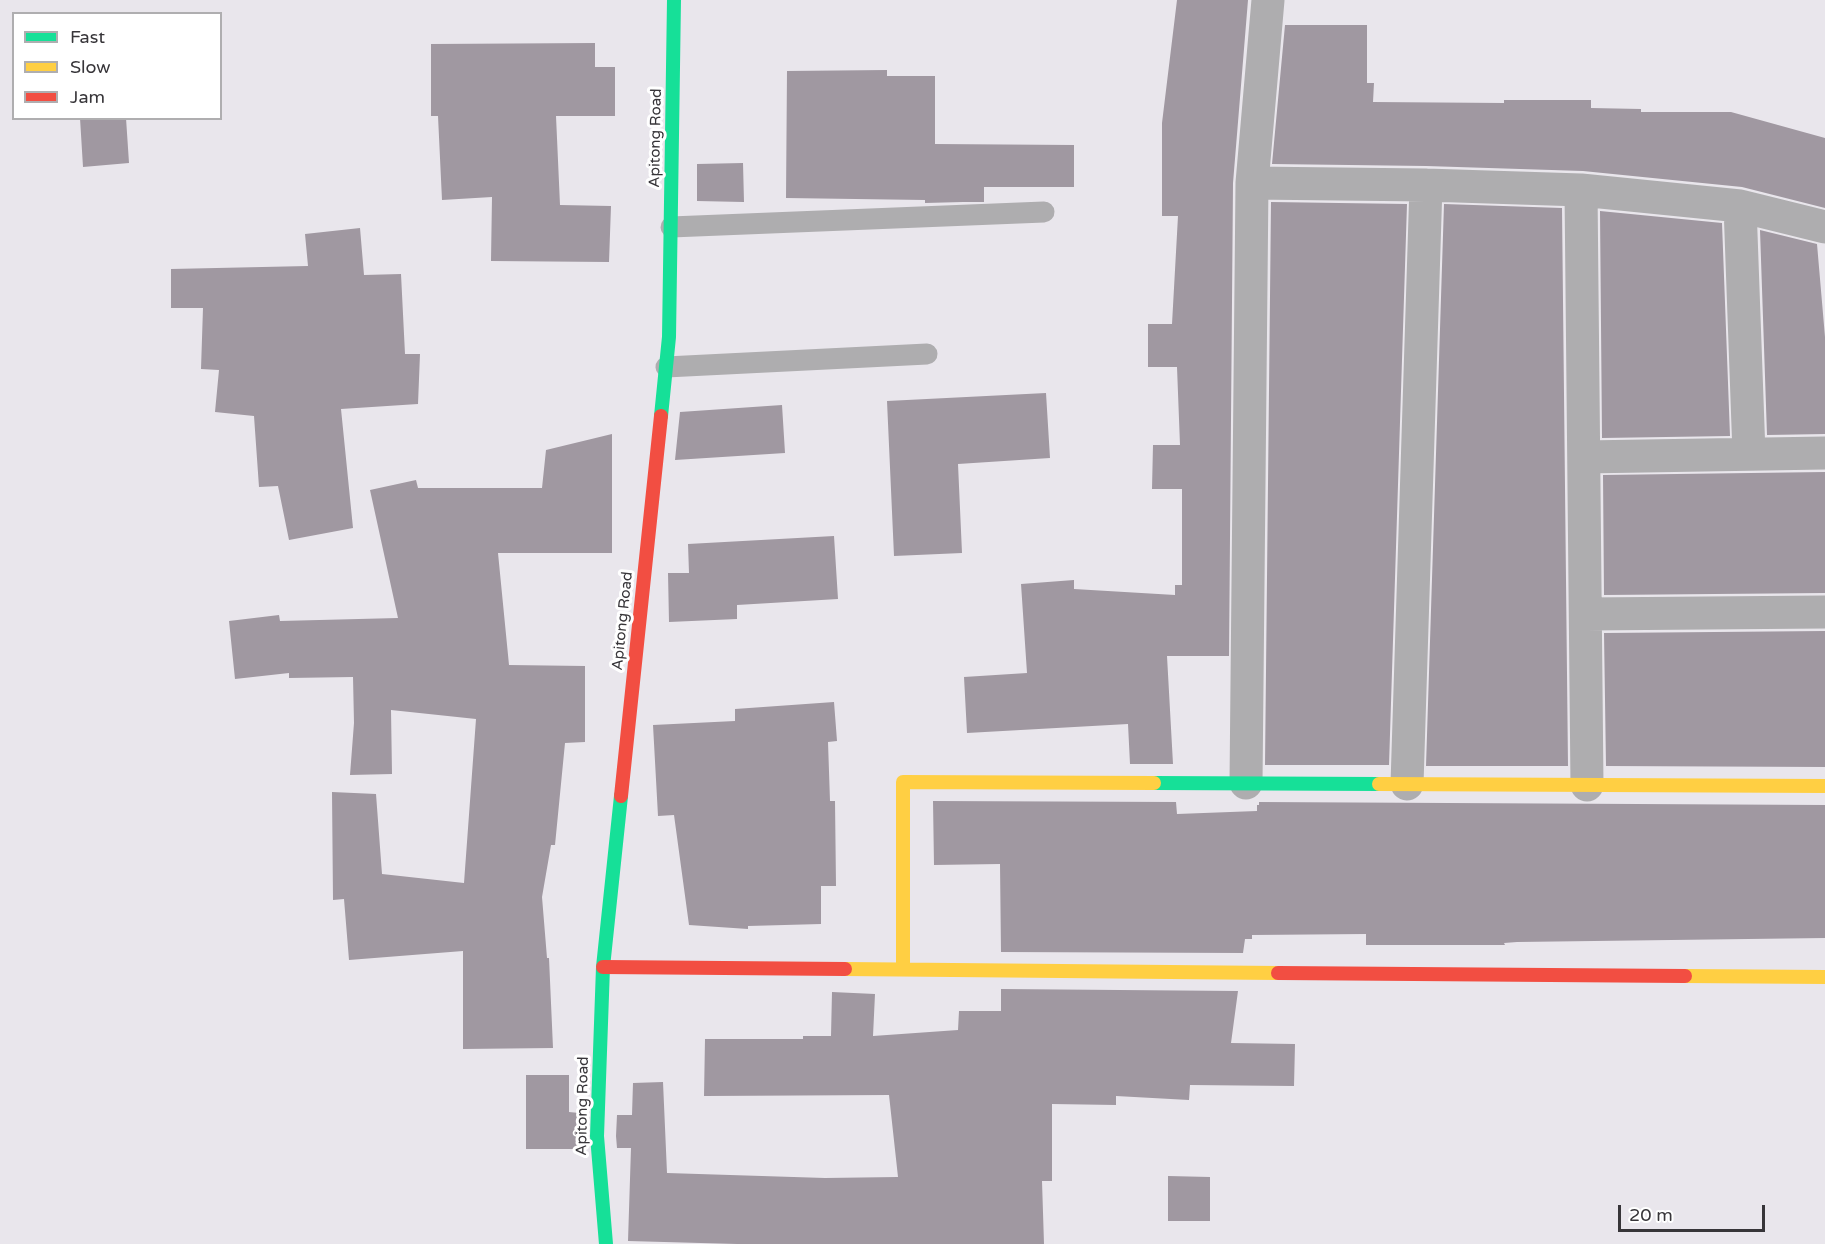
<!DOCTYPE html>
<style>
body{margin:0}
#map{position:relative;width:1825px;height:1244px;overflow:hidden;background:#e9e6ec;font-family:"Varela Round",sans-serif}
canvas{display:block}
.legend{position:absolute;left:12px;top:12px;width:210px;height:108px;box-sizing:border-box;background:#fff;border:2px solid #afaeb0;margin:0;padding:8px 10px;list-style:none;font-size:18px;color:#373539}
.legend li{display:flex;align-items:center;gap:12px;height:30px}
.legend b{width:30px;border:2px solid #afaeb0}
.scale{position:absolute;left:1618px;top:1205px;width:147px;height:27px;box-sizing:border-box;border:3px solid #373539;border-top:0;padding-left:8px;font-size:18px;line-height:21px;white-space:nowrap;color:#373539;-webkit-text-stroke:4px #fff;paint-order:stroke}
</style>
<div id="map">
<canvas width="1825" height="1244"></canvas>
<ul class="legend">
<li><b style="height:8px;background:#16e098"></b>Fast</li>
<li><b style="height:8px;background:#ffcf43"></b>Slow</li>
<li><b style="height:8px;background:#f24e42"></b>Jam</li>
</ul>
<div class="scale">20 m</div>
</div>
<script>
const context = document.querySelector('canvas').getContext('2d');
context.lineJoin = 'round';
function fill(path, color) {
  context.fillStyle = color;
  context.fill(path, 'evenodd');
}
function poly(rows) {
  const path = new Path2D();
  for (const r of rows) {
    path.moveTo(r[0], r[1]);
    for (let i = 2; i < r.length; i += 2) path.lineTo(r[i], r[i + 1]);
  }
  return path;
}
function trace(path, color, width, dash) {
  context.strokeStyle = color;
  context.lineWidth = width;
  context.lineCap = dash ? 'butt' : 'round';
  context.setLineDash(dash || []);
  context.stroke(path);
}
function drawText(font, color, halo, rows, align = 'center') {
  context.font = font + ' "Varela Round",sans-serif';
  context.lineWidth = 6;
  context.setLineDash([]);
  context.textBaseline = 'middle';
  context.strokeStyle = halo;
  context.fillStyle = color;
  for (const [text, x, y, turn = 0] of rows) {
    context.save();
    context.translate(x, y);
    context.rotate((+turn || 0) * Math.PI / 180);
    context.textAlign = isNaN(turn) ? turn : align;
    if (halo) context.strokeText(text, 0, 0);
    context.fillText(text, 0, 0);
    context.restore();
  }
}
const building = poly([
 [1177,0,1248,0,1233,183,1229,656,1167,656,1173,764,1130,764,1128,724,967,733,964,677,1027,673,1021,584,1074,580,1074,589,1175,595,1175,585,1182,585,1182,489,1152,489,1153,445,1180,445,1177,367,1148,367,1148,324,1172,324,1178,216,1162,216,1162,123],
 [1285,25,1367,25,1367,83,1374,83,1373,102,1504,103,1504,100,1591,100,1591,108,1641,109,1641,112,1731,112,1825,138,1825,208,1742,187,1583,171,1426,166,1272,164],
 [595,43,595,67,615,67,615,116,556,116,560,205,611,206,609,262,491,261,492,197,442,200,438,116,431,116,431,44],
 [887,70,887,76,935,76,935,144,1074,145,1074,187,984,187,984,202,963,202,925,203,925,200,786,198,787,71],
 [80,118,126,118,129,163,83,167],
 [743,163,744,202,697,201,697,164],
 [1271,202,1407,204,1389,765,1265,765],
 [1444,204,1562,208,1568,766,1426,766],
 [1600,211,1722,223,1730,436,1602,438],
 [360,228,364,275,401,274,405,354,420,354,418,404,341,409,353,528,289,540,278,486,259,487,254,416,215,412,219,370,201,369,203,308,171,308,171,269,308,266,305,234],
 [1760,230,1817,244,1825,337,1825,434,1767,435],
 [1046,393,1050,458,958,464,962,553,894,556,887,401],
 [782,405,785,453,675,460,680,412],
 [612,434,612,553,498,553,509,665,585,666,585,742,565,743,555,845,551,845,542,897,547,958,549,958,553,1048,463,1049,463,951,349,960,344,899,333,900,332,792,376,794,382,874,464,883,476,719,391,710,392,774,350,775,354,723,353,677,289,678,289,673,235,679,229,621,279,615,280,621,398,618,370,490,416,480,418,488,542,488,546,450],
 [1825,472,1825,593,1604,595,1603,475],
 [834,536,838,599,737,605,737,619,669,622,668,573,689,573,688,544],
 [1825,631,1825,767,1606,766,1604,633],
 [834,702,837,741,828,742,830,801,835,801,836,886,821,886,821,924,748,926,748,929,689,925,674,815,658,816,653,725,735,721,735,709],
 [933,801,1176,802,1177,814,1257,811,1257,805,1259,805,1259,802,1825,805,1825,938,1517,942,1504,943,1505,945,1366,945,1366,934,1252,935,1252,939,1245,939,1243,953,1001,952,1000,864,934,865],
 [1001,989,1238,991,1231,1043,1295,1044,1294,1086,1190,1085,1189,1100,1116,1096,1116,1105,1052,1104,1052,1181,1042,1181,1044,1244,737,1244,628,1241,631,1148,617,1148,616,1136,617,1115,632,1115,633,1083,663,1082,667,1173,825,1178,898,1177,889,1095,704,1096,705,1039,803,1039,803,1036,831,1036,832,992,875,994,873,1036,958,1030,959,1011,1001,1011],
 [526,1075,569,1075,569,1112,579,1113,579,1149,526,1149],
 [1168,1176,1210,1177,1210,1221,1168,1221]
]);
const lane = poly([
 [671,227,1044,212],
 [666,367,927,354]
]);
const street = poly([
 [1252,183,1426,185,1581,190,1740,206,1825,227],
 [1581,190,1587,785],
 [1740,206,1749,454],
 [1584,457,1825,453],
 [1586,614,1825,612],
 [1246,783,1252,183,1268,0],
 [1407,784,1426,185]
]);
const fast = poly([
 [661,416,669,337,674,0],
 [1154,783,1379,784],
 [606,1244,597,1136,603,967,621,796]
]);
const slow = poly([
 [1379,784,1825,786],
 [845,969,1278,973],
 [903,969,903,782,1154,783],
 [1685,976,1825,977]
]);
const jam = poly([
 [621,796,661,416],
 [603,967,845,969],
 [1278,973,1685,976]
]);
const streetNames = [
 ["Apitong Road",656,138,-89],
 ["Apitong Road",623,621,-84],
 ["Apitong Road",583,1106,-89]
];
fill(building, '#a098a1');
trace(lane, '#aeadaf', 21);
trace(street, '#aeadaf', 33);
trace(fast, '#16e098', 14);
trace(slow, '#ffcf43', 14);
trace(jam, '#f24e42', 14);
drawText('15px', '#373539', '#fff', streetNames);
</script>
